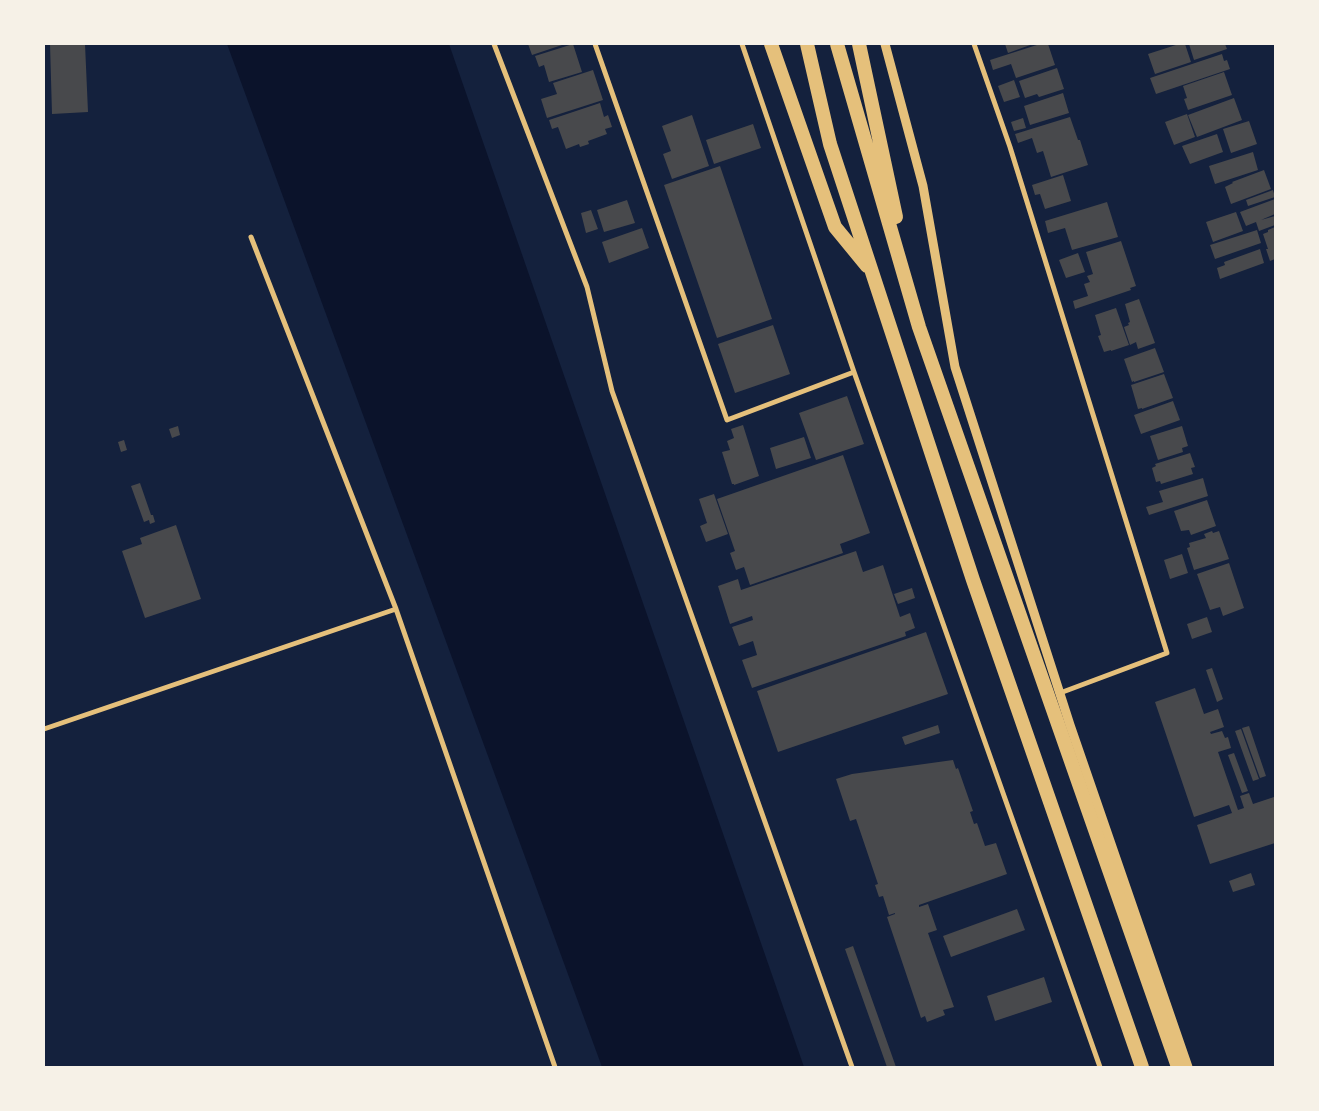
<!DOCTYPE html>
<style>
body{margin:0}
#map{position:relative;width:1319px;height:1111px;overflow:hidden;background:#14213d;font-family:Literata,serif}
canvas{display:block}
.frame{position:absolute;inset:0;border:45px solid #f6f1e7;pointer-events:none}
</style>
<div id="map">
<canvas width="1319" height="1111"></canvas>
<div class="frame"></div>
</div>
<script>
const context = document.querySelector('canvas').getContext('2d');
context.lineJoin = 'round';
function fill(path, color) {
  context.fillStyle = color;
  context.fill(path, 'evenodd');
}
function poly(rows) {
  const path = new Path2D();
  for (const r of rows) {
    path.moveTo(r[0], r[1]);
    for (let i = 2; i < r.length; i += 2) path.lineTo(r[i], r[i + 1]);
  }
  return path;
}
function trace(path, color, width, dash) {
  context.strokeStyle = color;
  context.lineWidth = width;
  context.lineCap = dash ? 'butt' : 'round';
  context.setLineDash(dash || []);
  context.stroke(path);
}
const water = poly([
 [227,44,449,44,804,1067,602,1067]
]);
const building = poly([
 [50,44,85,44,88,112,52,114],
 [528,44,565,44,532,55],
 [573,44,582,72,549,82,544,65,539,67,535,56],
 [1005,44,1033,44,1008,53],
 [1040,44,1048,44,1055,65,1016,78,1011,64,993,70,990,60],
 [1179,44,1185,44,1191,62,1155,74,1148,54],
 [1189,44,1225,44,1227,49,1194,60],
 [1222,54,1224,61,1227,60,1230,69,1156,94,1150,78],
 [1057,68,1064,89,1039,97,1037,94,1025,98,1019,81],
 [593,70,603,100,547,118,541,99,557,94,553,83],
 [1224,72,1232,95,1188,110,1184,99,1187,98,1183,86],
 [1014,80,1020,97,1004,102,998,86],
 [1063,93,1069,113,1030,125,1024,106],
 [1234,98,1242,120,1197,137,1188,115],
 [600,103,604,117,608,115,612,127,605,129,607,134,588,141,589,144,580,147,579,144,566,149,558,127,552,129,549,120],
 [1187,114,1195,137,1174,145,1165,122],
 [692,115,709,166,672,179,663,154,671,151,662,126],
 [1070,117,1078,140,1080,140,1088,165,1051,177,1043,151,1037,153,1032,138,1018,143,1015,134],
 [1023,118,1026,128,1014,131,1011,122],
 [1249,121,1257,144,1231,153,1223,129],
 [753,124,761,148,714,164,706,140],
 [1217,134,1223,152,1190,164,1182,146],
 [1253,152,1258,170,1215,184,1209,166],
 [720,166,772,319,717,338,664,185],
 [1264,170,1271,189,1231,204,1225,187,1233,183,1232,182],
 [1063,175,1071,201,1045,209,1040,194,1035,195,1032,185],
 [1273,190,1275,197,1248,206,1246,200],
 [1275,199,1275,214,1261,220,1275,216,1275,225,1259,231,1256,222,1246,226,1240,212],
 [627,200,635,223,604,232,597,210],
 [1107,202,1118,237,1072,250,1065,228,1048,233,1045,221],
 [591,210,598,229,586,233,581,213],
 [1236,212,1243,231,1213,242,1206,222],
 [1275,227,1275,259,1270,261,1266,249,1268,249,1263,234,1268,232,1268,230],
 [642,228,649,248,609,263,602,242],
 [1257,230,1261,243,1215,259,1210,245],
 [1121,241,1136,286,1130,288,1131,290,1075,309,1073,301,1088,296,1084,284,1090,282,1087,276,1093,274,1086,252],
 [1260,249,1264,263,1220,279,1217,268,1225,265,1224,262],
 [1078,253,1085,272,1066,278,1059,260],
 [1139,299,1155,343,1138,349,1136,342,1130,345,1124,327,1129,325,1128,323,1130,322,1125,304],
 [1116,308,1129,345,1111,351,1111,350,1104,352,1098,336,1101,335,1095,315],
 [773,325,790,374,735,393,718,344],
 [1155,348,1164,372,1134,382,1134,381,1132,382,1124,359],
 [1164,374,1173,398,1142,409,1142,408,1138,409,1131,385],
 [847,396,864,444,816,460,799,413],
 [1173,401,1180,420,1141,434,1134,415],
 [743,425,759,476,734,485,734,484,732,484,722,452,730,450,727,441,734,438,731,429],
 [178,426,180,435,172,438,169,429],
 [1182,426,1188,446,1182,448,1183,452,1158,460,1150,436],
 [804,437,811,458,776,469,770,448],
 [124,440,127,450,121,452,118,442],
 [1190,453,1195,467,1191,468,1193,474,1161,484,1160,481,1156,482,1152,468,1156,466,1155,464],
 [843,455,870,533,840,544,843,553,750,585,744,567,736,570,730,553,735,551,717,499],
 [1203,478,1208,496,1149,515,1146,507,1163,502,1159,491],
 [140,483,151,515,153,515,155,522,150,524,149,520,144,522,131,486],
 [714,494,728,534,706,542,700,526,707,523,699,499],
 [1207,500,1216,526,1191,535,1189,530,1181,531,1174,511],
 [176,525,201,599,145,618,122,551,142,544,140,538],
 [1212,531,1213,533,1219,531,1229,559,1194,570,1187,548,1190,547,1189,543,1206,538,1204,534],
 [856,551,863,572,883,565,900,617,910,613,915,628,905,632,906,636,752,688,742,660,757,655,753,641,739,646,732,627,753,620,752,616,730,624,718,586,738,579,741,590],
 [1182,554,1188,573,1170,579,1164,560],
 [1229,563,1244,608,1223,616,1220,607,1210,610,1197,574],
 [912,588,915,598,898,604,894,594],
 [1207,617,1212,632,1192,639,1187,624],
 [926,632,948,694,778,752,757,691],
 [1212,668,1223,699,1217,702,1206,670],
 [1195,688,1204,714,1218,709,1224,727,1210,732,1211,734,1222,731,1225,738,1228,737,1231,748,1218,752,1238,810,1244,808,1240,796,1249,793,1253,804,1274,797,1275,800,1275,843,1210,864,1197,825,1232,813,1229,805,1194,817,1155,702],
 [938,725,940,733,905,745,902,737],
 [1249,726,1266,776,1260,778,1242,728],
 [1241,729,1259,779,1253,781,1235,731],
 [1234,753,1248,791,1242,793,1228,755],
 [953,760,956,769,958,768,973,811,970,812,974,824,977,823,985,846,996,843,1007,874,919,905,919,907,928,904,937,930,928,933,954,1007,943,1010,945,1015,927,1022,925,1016,921,1018,887,917,895,914,895,913,889,915,883,896,879,897,875,885,878,884,856,819,850,821,836,779,852,774],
 [1251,873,1255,885,1233,892,1229,881],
 [1017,909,1025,930,951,957,943,936],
 [853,946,896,1067,887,1067,845,949],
 [1044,977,1052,1002,995,1021,987,996]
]);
const minor = poly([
 [494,44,587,287,612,391,852,1067],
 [595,44,727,420,854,372],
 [742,44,854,372,1100,1067],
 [974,44,1010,147,1167,653,1060,693],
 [251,237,396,609,555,1067],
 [44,729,396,609]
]);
const tertiary = poly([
 [885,44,923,186,955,367,1070,725,1188,1067]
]);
const trunk = poly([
 [771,44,835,227,867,266],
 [807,44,830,144,973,580,1142,1067],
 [837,44,919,327,1178,1067],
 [859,44,896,217]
]);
fill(water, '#0b132b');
fill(building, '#48494c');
trace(minor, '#e5c07b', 5);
trace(tertiary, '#e5c07b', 9);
trace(trunk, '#e5c07b', 14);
</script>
